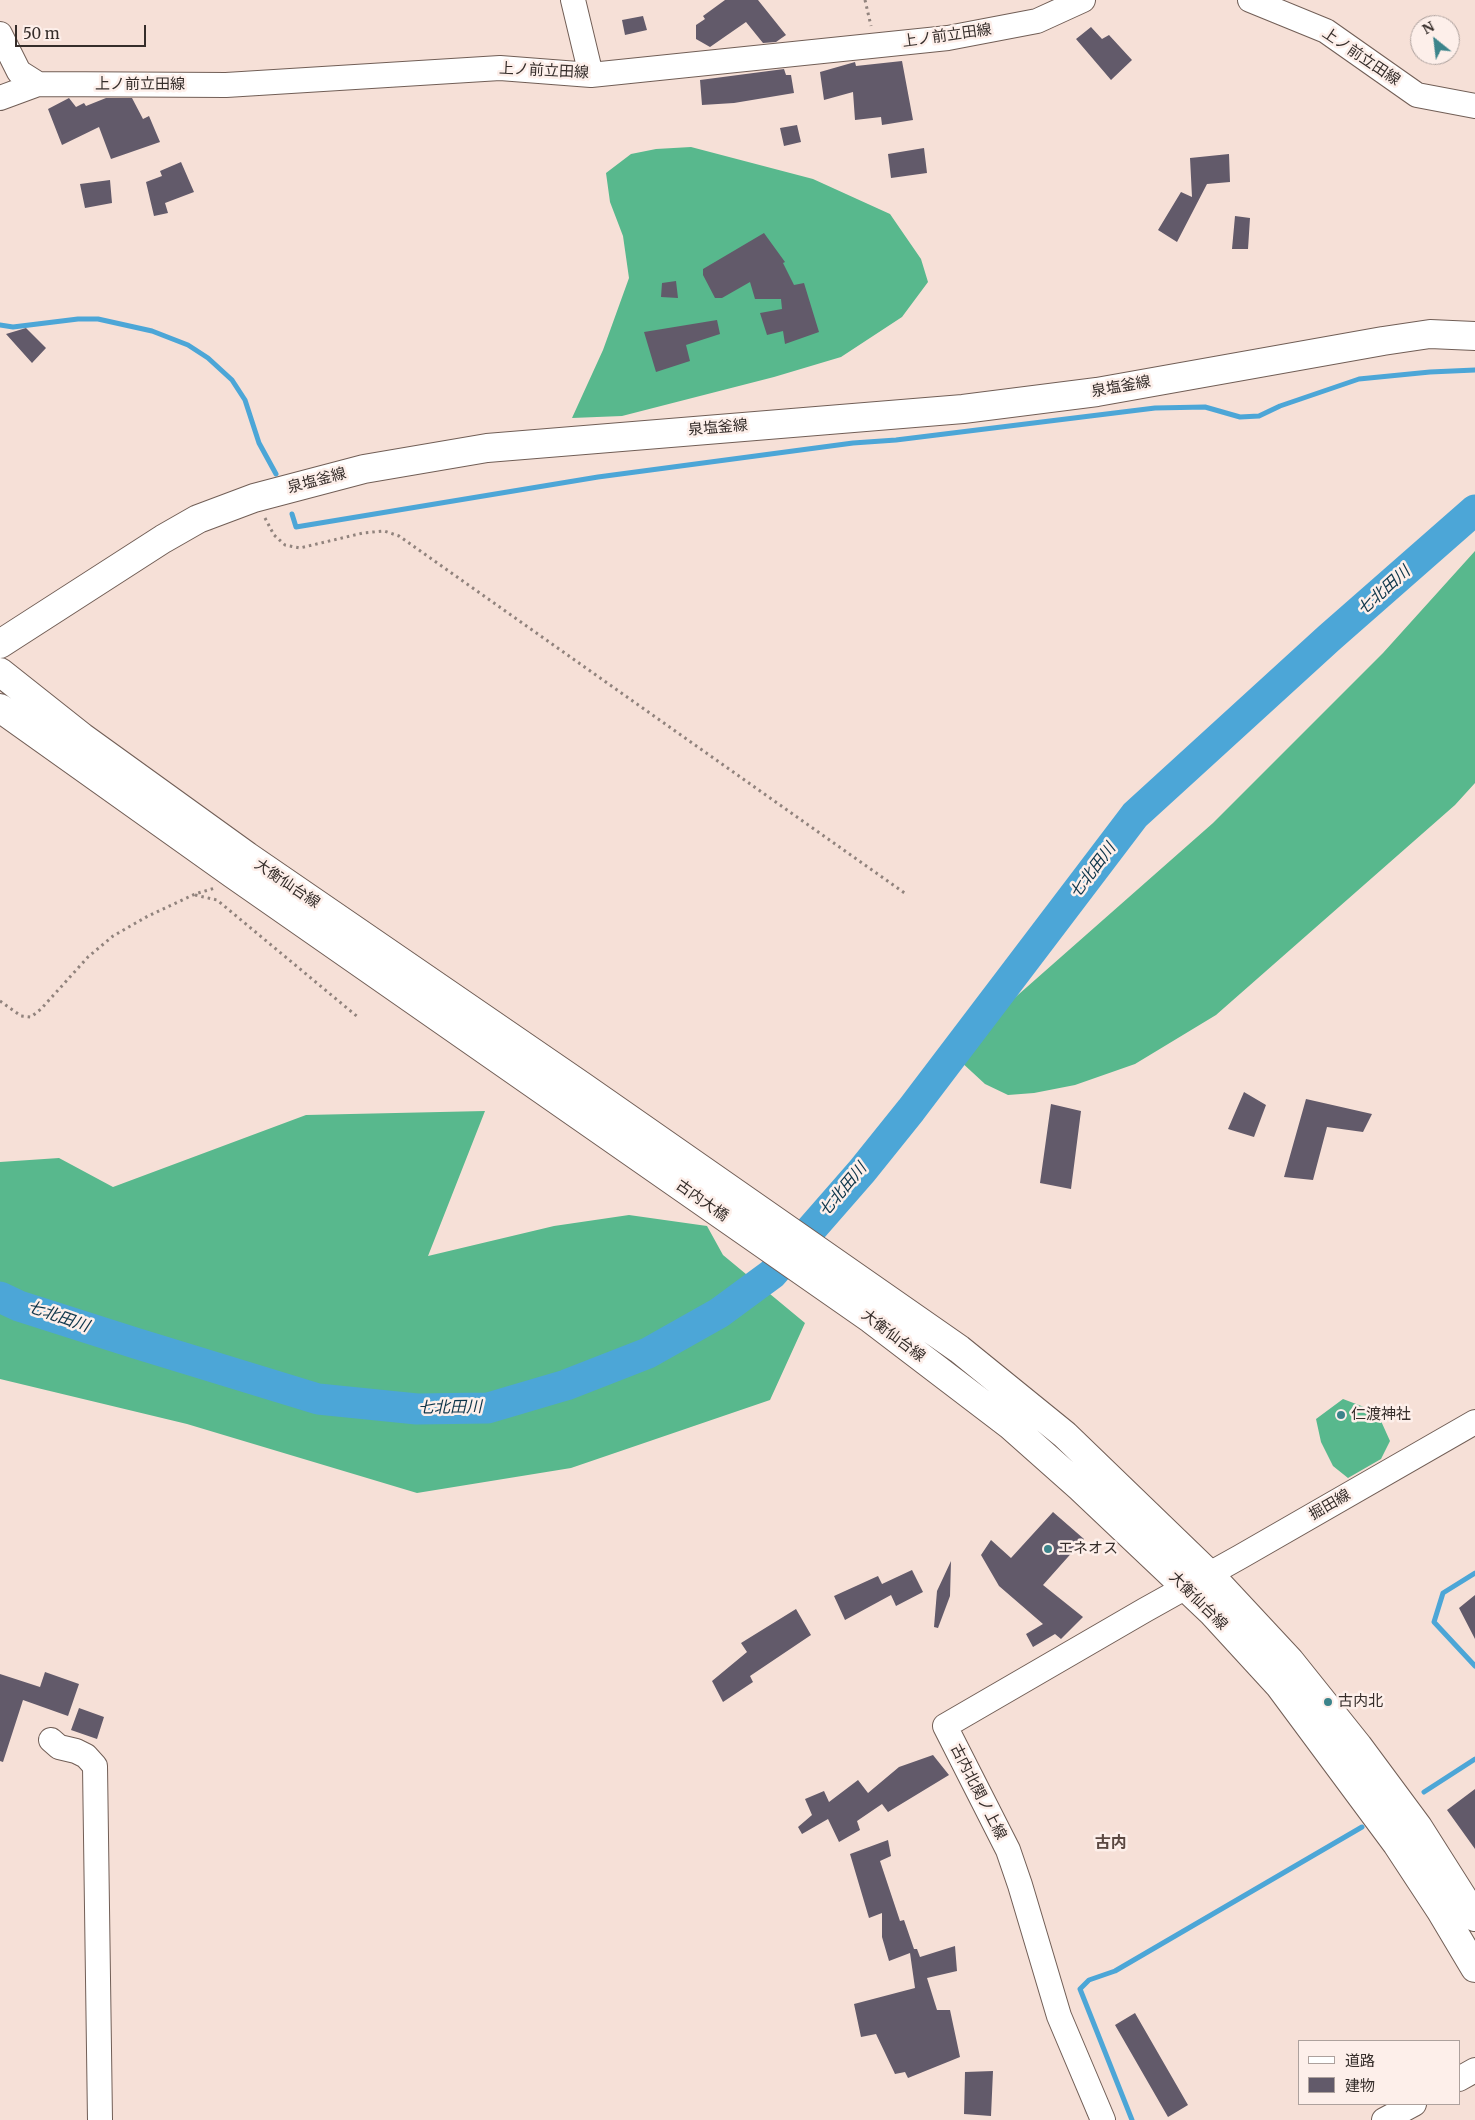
<!DOCTYPE html>
<meta charset="utf-8">
<style>
body{margin:0}
#map{position:relative;width:1475px;height:2120px;overflow:hidden;background:#f6e0d7;font-family:Merriweather,"Noto Sans JP",serif}
canvas{display:block}
.legend{position:absolute;left:1298px;top:2040px;width:162px;height:65px;box-sizing:border-box;background:#fdefea;border:1px solid #ada19d;margin:0;padding:6px 9px;list-style:none;font-size:15px;color:#352d2a}
.legend li{display:flex;align-items:center;gap:10px;height:25px}
.legend b{width:25px;border:1px solid #ada19d}
.north{position:absolute;left:1410px;top:15px;width:50px;height:50px;box-sizing:border-box;background:#fdefea;border:1px solid #ada19d;border-radius:50%;rotate:331deg;font-size:14px;font-weight:700;line-height:20px;text-align:center;color:#352d2a}
.north::after{content:'';display:block;margin:auto;width:18px;height:22px;background:#3c848b;clip-path:polygon(50% 0,100% 100%,50% 72%,0 100%)}
.scale{position:absolute;left:15px;top:25px;width:131px;height:22px;box-sizing:border-box;border:2px solid #352d2a;border-top:0;padding-left:6px;font-size:15px;line-height:18px;white-space:nowrap;color:#352d2a;-webkit-text-stroke:4px #fdefea;paint-order:stroke}
</style>
<div id="map">
<canvas width="1475" height="2120"></canvas>
<ul class="legend">
<li><b style="height:6px;background:#fff"></b>道路</li>
<li><b style="height:14px;background:#625a6a"></b>建物</li>
</ul>
<div class="north">N</div>
<div class="scale">50 m</div>
</div>
<script>
const context = document.querySelector('canvas').getContext('2d');
context.lineJoin = 'round';
function fill(path, color) {
  context.fillStyle = color;
  context.fill(path, 'evenodd');
}
function poly(rows) {
  const path = new Path2D();
  for (const r of rows) {
    path.moveTo(r[0], r[1]);
    for (let i = 2; i < r.length; i += 2) path.lineTo(r[i], r[i + 1]);
  }
  return path;
}
function trace(path, color, width, dash) {
  context.strokeStyle = color;
  context.lineWidth = width;
  context.lineCap = dash ? 'butt' : 'round';
  context.setLineDash(dash || []);
  context.stroke(path);
}
function drawText(font, color, halo, rows, align = 'center') {
  context.font = font + ' Merriweather,"Noto Sans JP",serif';
  context.lineWidth = 5;
  context.setLineDash([]);
  context.textBaseline = 'middle';
  context.strokeStyle = halo;
  context.fillStyle = color;
  for (const [text, x, y, turn = 0] of rows) {
    context.save();
    context.translate(x, y);
    context.rotate((+turn || 0) * Math.PI / 180);
    context.textAlign = isNaN(turn) ? turn : align;
    if (halo) context.strokeText(text, 0, 0);
    context.fillText(text, 0, 0);
    context.restore();
  }
}
const forest = poly([
 [691,147,813,179,890,214,921,259,928,282,902,317,841,357,774,377,622,416,572,418,603,350,629,278,623,236,610,202,606,173,631,154,656,149],
 [1475,551,1475,783,1455,805,1216,1015,1135,1064,1075,1085,1034,1093,1008,1095,985,1084,959,1060,957,1052,1002,1009,1213,823,1383,653],
 [485,1111,428,1256,554,1226,629,1215,707,1226,723,1255,805,1323,770,1400,571,1468,417,1493,187,1424,0,1379,0,1162,59,1158,113,1187,306,1115],
 [1343,1399,1364,1407,1381,1421,1390,1441,1381,1459,1348,1478,1333,1466,1321,1442,1316,1419]
]);
const stream = poly([
 [0,325,13,327,78,319,98,319,152,331,188,345,208,358,232,380,245,400,259,443,276,474],
 [292,514,296,527,598,477,853,443,896,440,1155,408,1205,407,1240,417,1259,416,1280,406,1359,379,1430,372,1475,370],
 [1475,1573,1443,1593,1434,1622,1475,1666],
 [1424,1792,1475,1759],
 [1132,2120,1080,1989,1089,1980,1115,1971,1362,1827]
]);
const river = poly([
 [0,1297,19,1306,135,1343,318,1399,417,1409,488,1408,566,1385,648,1353,719,1313,772,1274,862,1171,911,1110,1135,815,1329,638,1475,510]
]);
const building = poly([
 [725,0,758,0,786,35,776,42,763,43,746,22,710,47,696,39,696,25,705,19,703,16],
 [643,16,647,30,625,35,622,20],
 [1091,27,1102,39,1109,35,1132,60,1111,80,1076,39],
 [902,61,913,120,882,125,881,117,855,120,853,92,824,100,820,72,855,62,856,66],
 [784,69,786,75,791,75,794,93,734,103,702,105,700,80],
 [69,98,76,107,84,103,86,106,106,98,132,98,143,119,149,116,160,142,111,159,99,127,62,145,48,109],
 [797,125,801,142,784,146,780,128],
 [924,148,927,173,891,178,888,154],
 [1229,154,1230,182,1207,184,1177,242,1158,230,1181,192,1192,197,1190,158],
 [181,162,194,192,165,203,168,213,154,216,146,182,162,176,160,171],
 [110,180,112,203,85,208,80,184],
 [1235,216,1250,218,1248,249,1232,249],
 [764,233,785,262,783,263,794,285,804,283,819,332,785,344,783,331,767,335,760,313,782,309,781,299,755,299,750,282,722,298,715,298,703,275,703,269],
 [676,281,678,298,661,297,662,283],
 [717,320,720,334,686,345,690,361,656,372,644,332],
 [26,328,46,348,32,363,6,334],
 [1244,1092,1266,1105,1254,1137,1228,1129],
 [1306,1099,1372,1114,1363,1132,1327,1127,1313,1180,1284,1177],
 [1051,1104,1081,1111,1071,1189,1040,1183],
 [1053,1512,1084,1539,1043,1585,1083,1617,1061,1639,1055,1634,1033,1647,1026,1634,1043,1624,999,1586,981,1555,991,1540,1011,1558],
 [951,1561,950,1596,938,1628,934,1627,937,1591],
 [912,1570,923,1592,896,1606,891,1595,845,1620,834,1596,878,1576,882,1584],
 [1475,1595,1475,1639,1459,1608],
 [796,1609,811,1635,750,1676,753,1682,723,1702,712,1681,747,1652,741,1643],
 [45,1672,79,1684,68,1716,23,1700,3,1762,0,1761,0,1674,40,1687],
 [79,1708,104,1717,97,1739,71,1730],
 [933,1755,949,1775,888,1812,882,1804,857,1821,860,1830,839,1842,828,1819,802,1834,798,1827,812,1815,805,1799,824,1791,829,1802,858,1780,868,1793,899,1767],
 [1475,1789,1475,1849,1447,1810],
 [888,1840,891,1856,880,1861,900,1921,904,1920,914,1949,917,1949,920,1957,955,1946,957,1971,927,1978,937,2010,950,2010,960,2057,908,2078,905,2072,895,2074,876,2034,861,2037,854,2004,915,1988,910,1953,889,1961,882,1937,882,1913,869,1918,850,1854],
 [1135,2013,1188,2105,1168,2117,1115,2025],
 [993,2071,991,2116,964,2114,965,2072]
]);
const path = poly([
 [865,0,871,26],
 [265,518,274,535,285,545,300,548,363,533,384,531,399,536,906,894],
 [195,895,217,900,359,1018],
 [0,1001,21,1016,31,1017,41,1009,88,957,113,936,148,916,195,894,215,888]
]);
const minor = poly([
 [573,0,591,75],
 [1250,0,1326,31,1417,95,1475,106],
 [0,34,19,72,38,84],
 [0,98,38,84,226,85,500,68,591,75,948,38,1037,21,1083,0],
 [51,1740,59,1747,76,1751,86,1756,95,1766,100,2120],
 [1459,2079,1475,2070],
 [1103,2120,1059,2016,1020,1885,1008,1850,945,1726,1145,1610,1240,1557,1475,1422],
 [1384,2120,1414,2104]
]);
const major = poly([
 [0,644,163,539,198,519,254,498,364,469,487,448,963,409,1097,392,1383,341,1430,334,1475,336],
 [0,672,82,737,247,856,582,1086,959,1349,1065,1435,1209,1574,1290,1661,1358,1746,1418,1827,1475,1917],
 [0,708,233,874,871,1319,1010,1425,1081,1488,1212,1612,1279,1685,1397,1844,1441,1911,1475,1968]
]);
const markers = [
 [1341,1415,5,"#3c848b"],
 [1048,1549,5,"#3c848b"],
 [1328,1702,5,"#3c848b"]
];
const streetNames = [
 ["上ノ前立田線",947,36,-8],
 ["上ノ前立田線",1361,57,34],
 ["上ノ前立田線",544,71,3],
 ["上ノ前立田線",140,85],
 ["泉塩釜線",1121,387,-10],
 ["泉塩釜線",718,428,-5],
 ["泉塩釜線",317,481,-15],
 ["大衡仙台線",287,884,34],
 ["古内大橋",702,1201,35],
 ["大衡仙台線",893,1336,37],
 ["掘田線",1330,1505,-30],
 ["大衡仙台線",1198,1601,45],
 ["古内北関ノ上線",978,1792,63]
];
const poiNames = [
 ["仁渡神社",1351,1415],
 ["エネオス",1058,1549],
 ["古内北",1338,1702]
];
const waterNames = [
 ["七北田川",1384,591,-42],
 ["七北田川",1093,871,-53],
 ["七北田川",843,1190,-50],
 ["七北田川",58,1317,19],
 ["七北田川",450,1408,-1]
];
const neighbourhoodNames = [
 ["古内",1111,1843]
];
fill(forest, '#58b88d');
trace(stream, '#4ca6d7', 5);
trace(river, '#4ca6d7', 31);
fill(building, '#625a6a');
trace(minor, '#715e56', 26);
trace(major, '#715e56', 30);
trace(path, '#91837d', 3, [2.5, 4]);
trace(minor, '#fff', 24);
trace(major, '#fff', 28);
for (const [x, y, r, color] of markers) {
  const dot = new Path2D();
  dot.arc(x, y, r, 0, 2 * Math.PI);
  context.fillStyle = color;
  context.fill(dot);
  trace(dot, '#fdefea', 2);
}
drawText('15px', '#352d2a', '#fdefea', streetNames);
drawText('15px', '#352d2a', '#fdefea', poiNames, 'left');
drawText('italic 16px', '#0c3449', '#fdefea', waterNames);
drawText('bold 16px', '#5b4841', '#fdefea', neighbourhoodNames);
</script>
